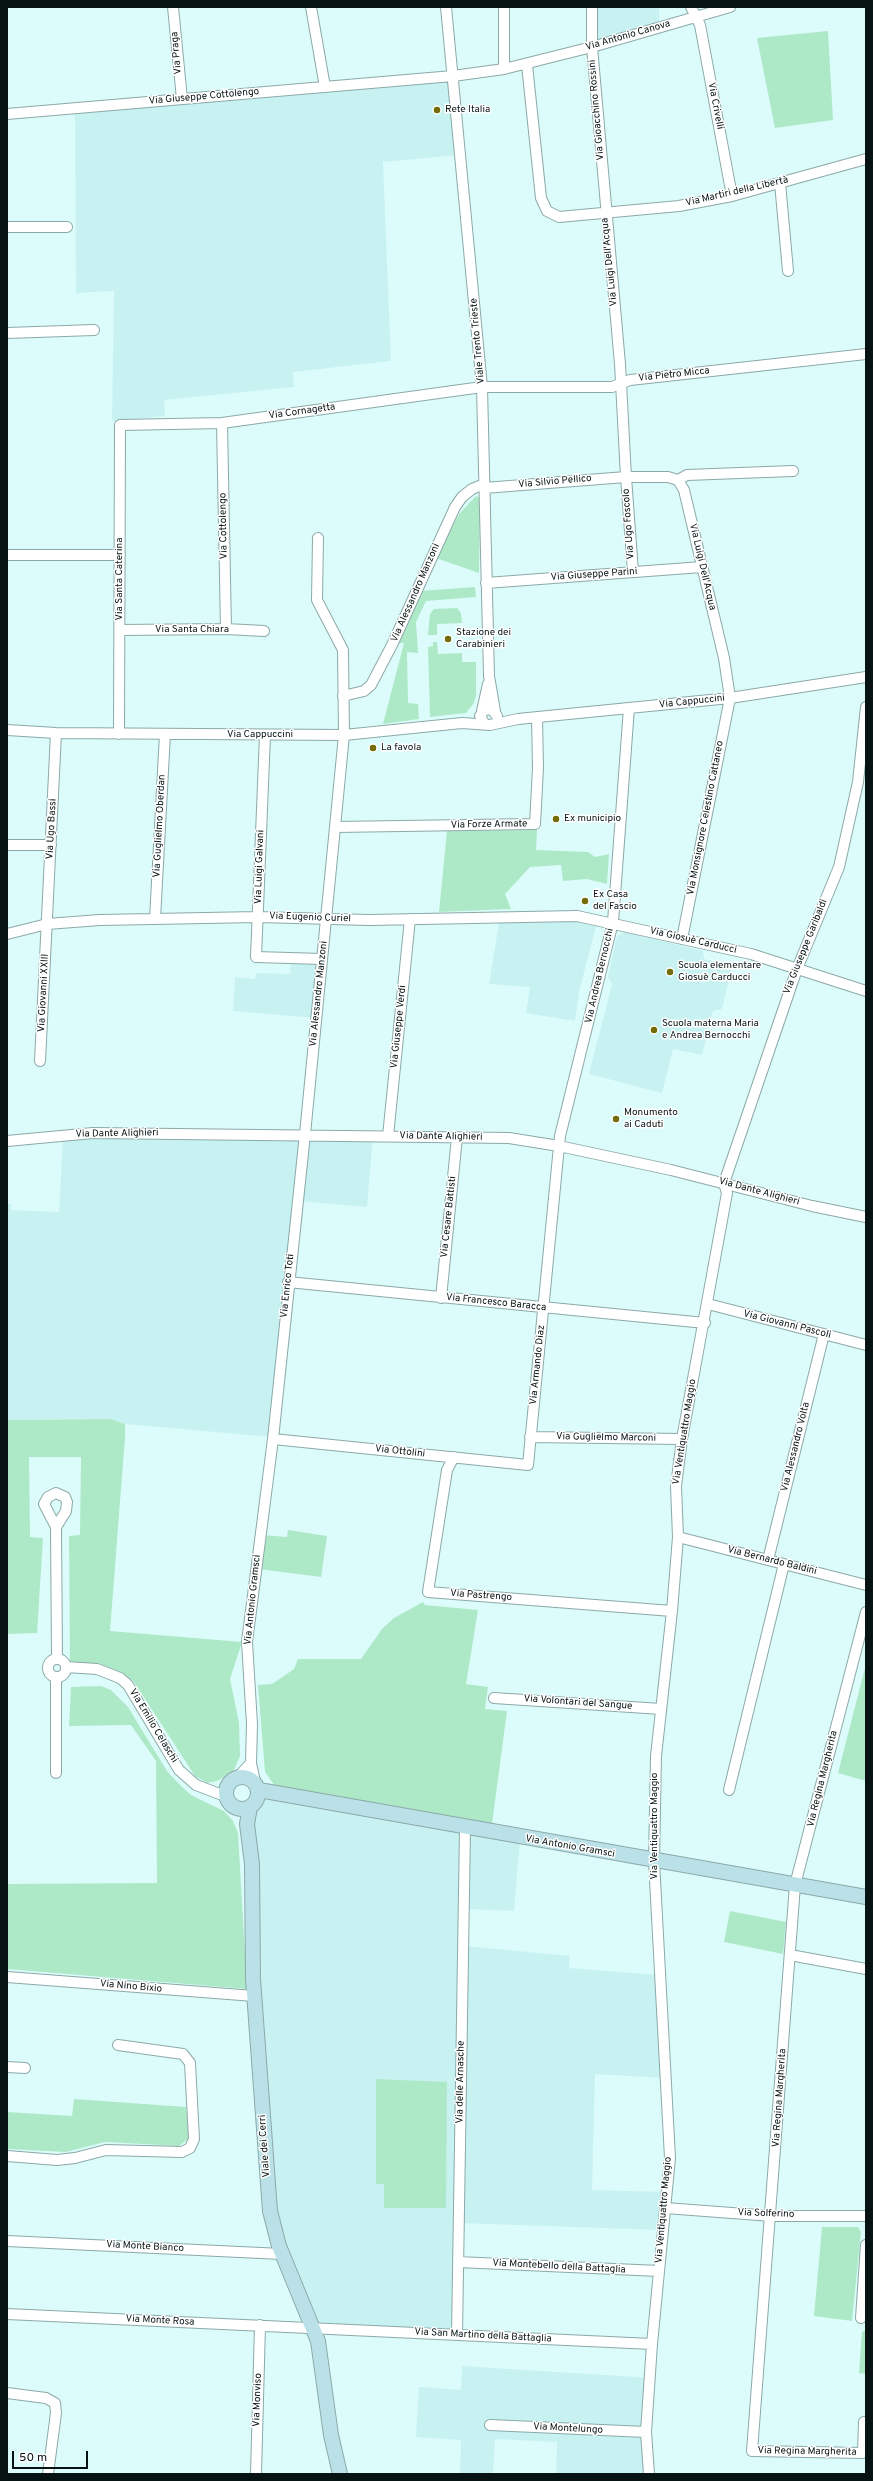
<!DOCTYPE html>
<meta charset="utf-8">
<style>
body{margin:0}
#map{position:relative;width:873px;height:2481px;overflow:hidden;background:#dcfcfb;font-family:Overpass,sans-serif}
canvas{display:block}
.frame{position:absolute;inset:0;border:8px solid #071212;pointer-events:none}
.scale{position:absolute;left:12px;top:2451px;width:76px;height:18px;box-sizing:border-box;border:2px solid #071212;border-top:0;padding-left:5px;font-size:12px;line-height:14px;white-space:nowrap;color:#071212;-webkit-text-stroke:3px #fff;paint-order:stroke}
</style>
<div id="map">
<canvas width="873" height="2481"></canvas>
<div class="frame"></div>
<div class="scale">50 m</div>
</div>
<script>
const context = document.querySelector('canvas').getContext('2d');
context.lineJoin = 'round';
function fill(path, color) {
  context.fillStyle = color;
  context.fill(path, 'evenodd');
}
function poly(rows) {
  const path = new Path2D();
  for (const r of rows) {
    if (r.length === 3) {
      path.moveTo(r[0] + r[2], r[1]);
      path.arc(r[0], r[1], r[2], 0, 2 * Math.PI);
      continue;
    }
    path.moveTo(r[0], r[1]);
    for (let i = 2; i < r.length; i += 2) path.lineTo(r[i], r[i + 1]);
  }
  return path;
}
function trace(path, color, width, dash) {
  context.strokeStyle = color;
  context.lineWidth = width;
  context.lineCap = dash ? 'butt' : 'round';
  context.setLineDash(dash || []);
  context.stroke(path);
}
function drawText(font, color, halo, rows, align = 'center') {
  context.font = font + ' Overpass,sans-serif';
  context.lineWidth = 3;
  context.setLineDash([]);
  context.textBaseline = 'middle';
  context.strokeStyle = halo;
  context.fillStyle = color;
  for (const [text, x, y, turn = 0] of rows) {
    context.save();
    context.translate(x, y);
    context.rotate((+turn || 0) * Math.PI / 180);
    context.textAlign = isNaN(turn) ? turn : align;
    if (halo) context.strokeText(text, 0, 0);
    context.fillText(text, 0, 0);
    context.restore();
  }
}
const built = poly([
 [593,7,659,7,659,27,592,46],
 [452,78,458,155,383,162,391,361,293,372,294,387,164,400,165,416,112,421,114,291,76,293,75,113],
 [579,922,596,926,579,992,575,1021,526,1013,530,987,489,984,499,923],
 [625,932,703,951,704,959,732,966,722,1009,713,1011,702,1055,673,1049,662,1093,589,1074,612,984,608,977,617,936],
 [291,960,321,960,315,1018,233,1011,235,977,255,979,256,973,290,974],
 [303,1136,271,1437,125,1424,111,1419,7,1420,7,1204,11,1204,11,1210,59,1212,63,1138],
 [307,1136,373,1137,367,1207,299,1201],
 [292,1798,520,1841,514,1911,467,1909,466,1946,570,1956,569,1968,659,1975,663,2078,595,2074,592,2190,665,2192,661,2230,457,2223,456,2334,315,2327,278,2235,255,1980,253,1808,260,1800],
 [462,2366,652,2378,649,2433,652,2474,556,2474,557,2442,495,2439,493,2474,460,2474,461,2440,416,2437,419,2387,461,2390]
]);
const green = poly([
 [828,31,833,120,775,128,757,38],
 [476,496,480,498,479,573,436,558,459,514],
 [475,587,476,597,426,601,416,622,418,653,407,652,408,703,418,704,419,719,383,724,404,643,398,643,420,591],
 [457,608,461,613,462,623,437,624,437,635,428,635,430,614,434,609],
 [433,642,437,642,438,654,462,653,462,662,476,662,476,695,474,703,466,713,430,717,428,647,433,646],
 [537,830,536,850,588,852,595,857,609,854,607,884,587,879,563,881,561,865,530,867,505,894,511,909,439,912,447,831],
 [111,1419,125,1424,125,1437,110,1631,242,1642,230,1679,239,1723,240,1756,234,1770,227,1776,217,1781,207,1783,195,1776,134,1682,121,1672,98,1663,70,1664,69,1536,80,1535,81,1457,29,1457,30,1537,43,1538,37,1633,7,1634,7,1420],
 [288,1530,327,1536,321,1577,259,1569,263,1535,287,1537],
 [423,1602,425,1605,478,1610,466,1684,488,1687,485,1709,507,1711,492,1824,275,1786,265,1772,258,1685,272,1684,294,1669,298,1659,361,1659,382,1629,394,1618],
 [866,1664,866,1781,838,1773],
 [101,1686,111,1690,128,1707,167,1771,181,1786,191,1795,224,1811,233,1821,238,1833,247,1989,7,1969,7,1884,157,1883,156,1761,131,1725,69,1726,71,1687],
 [730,1911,786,1922,783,1954,724,1942],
 [376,2079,447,2082,446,2208,384,2208,384,2184,376,2184],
 [74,2099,186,2107,189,2138,179,2146,105,2142,66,2152,7,2149,7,2112,72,2116],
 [822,2227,858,2227,861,2232,852,2321,814,2316],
 [866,2330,866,2374,859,2373,862,2332]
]);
const street = poly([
 [173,7,182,99],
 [311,7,325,87],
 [446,7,482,387,489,676,495,711],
 [592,7,592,47,620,364,626,477,668,477,678,480,684,490,724,658,730,698,682,939],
 [691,7,700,25,732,196],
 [527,65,541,198,547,211,559,217,679,206,732,196,866,159],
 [504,69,504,7],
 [7,114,453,76,504,69,592,47,730,7],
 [780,183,788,271],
 [7,227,67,227],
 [7,333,94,330],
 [222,423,226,629],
 [678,480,687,475,793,471],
 [484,488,626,477,633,572],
 [7,555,120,555],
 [486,583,702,567],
 [120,630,226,629,264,631],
 [343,696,364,691,371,685,392,645,455,507,462,497,472,489,484,484],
 [482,711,488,684],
 [484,723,480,716,484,710,492,709,497,716],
 [7,730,56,733,344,735,462,723,490,725,518,719,730,698,866,677],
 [119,734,120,425,222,423,482,387,612,387,630,380,866,354],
 [265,735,256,957,322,959],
 [335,827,535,824,538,768,537,717],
 [7,845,51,845],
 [155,919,165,734],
 [7,934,47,924,100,920,258,917,369,920,577,916,751,954,866,991],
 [40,1061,56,733],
 [388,1136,410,919],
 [7,1141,93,1133,509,1138,559,1146,671,1170,812,1206,866,1217],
 [288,1282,705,1323],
 [441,1298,457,1137],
 [708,1304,866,1345],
 [530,1437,682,1439],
 [273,1439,528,1465,560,1136,613,922,629,708],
 [454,1457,447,1470,428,1592,672,1611],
 [56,1527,44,1504,48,1497,56,1493,65,1497,67,1502,66,1511,56,1527,57,1659],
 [678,1537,866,1585],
 [768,1560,824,1334],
 [57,1668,9],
 [66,1667,97,1669,120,1678,128,1685,179,1770,196,1785,225,1796],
 [494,1698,661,1709],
 [56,1773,56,1678],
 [239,1776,251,1763],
 [255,1782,251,1763,252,1724,247,1642,273,1439,305,1134,344,735,343,650,317,600,318,538],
 [729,1790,784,1564],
 [790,1955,866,1969],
 [7,1977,254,1996],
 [7,2067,25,2068],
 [7,2156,57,2160,75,2158,106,2150,182,2152,190,2148,194,2139,190,2063,183,2054,118,2045],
 [665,2208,772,2216,866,2216],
 [7,2241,282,2254],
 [458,2262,659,2271],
 [7,2314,652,2344],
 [861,2318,866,2245],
 [457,2335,465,1828],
 [7,2393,46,2398,55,2403,56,2413,48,2474],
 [864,2422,863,2453,752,2451,795,1885,866,1612],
 [490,2425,646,2432],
 [256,2474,260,2325],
 [649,2474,646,2432,652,2344,670,2158,654,1861,656,1756,672,1611,678,1537,676,1486,682,1439,727,1193,724,1183,797,969,839,867,858,782,866,707]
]);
const secondary = poly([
 [242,1793,16],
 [259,1790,866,1897],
 [250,1807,247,1824,252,1864,253,1979,270,2211,279,2246,318,2341,331,2435,340,2474]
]);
const markers = [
 [437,110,4,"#746c07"],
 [448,639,4,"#746c07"],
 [373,748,4,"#746c07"],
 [556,819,4,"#746c07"],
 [585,901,4,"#746c07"],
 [670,972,4,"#746c07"],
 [654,1030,4,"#746c07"],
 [616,1119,4,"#746c07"]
];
const streetNames = [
 ["Via Antonio Canova",628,36,-16],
 ["Via Praga",177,53,-95],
 ["Via Giuseppe Cottolengo",204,97,-5],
 ["Via Crivelli",715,106,79],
 ["Via Gioacchino Rossini",597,110,-95],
 ["Via Martiri della Libertà",737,192,-13],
 ["Via Luigi Dell'Acqua",610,262,-96],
 ["Viale Trento Trieste",478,341,-95],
 ["Via Pietro Micca",674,375,-6],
 ["Via Cornagetta",302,412,-8],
 ["Via Silvio Pellico",555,482,-5],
 ["Via Ugo Foscolo",629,524,-94],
 ["Via Cottolengo",224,526,-91],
 ["Via Luigi Dell'Acqua",702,567,77],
 ["Via Giuseppe Parini",594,575,-4],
 ["Via Santa Caterina",120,579,-90],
 ["Via Alessandro Manzoni",416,593,-66],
 ["Via Santa Chiara",192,630],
 ["Via Cappuccini",692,702,-6],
 ["Via Cappuccini",260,735],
 ["Via Monsignore Celestino Cattaneo",706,818,-79],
 ["Via Forze Armate",489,825,-1],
 ["Via Guglielmo Oberdan",160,826,-87],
 ["Via Ugo Bassi",52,829,-87],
 ["Via Luigi Galvani",260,867,-88],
 ["Via Eugenio Curiel",310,918,2],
 ["Via Giosuè Carducci",693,941,13],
 ["Via Giuseppe Garibaldi",806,947,-68],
 ["Via Andrea Bernocchi",600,976,-77],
 ["Via Giovanni XXIII",44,993,-87],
 ["Via Alessandro Manzoni",319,994,-84],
 ["Via Giuseppe Verdi",399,1027,-84],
 ["Via Dante Alighieri",117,1134,-1],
 ["Via Dante Alighieri",441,1137,1],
 ["Via Dante Alighieri",759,1192,15],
 ["Via Cesare Battisti",449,1217,-84],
 ["Via Enrico Toti",288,1286,-84],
 ["Via Francesco Baracca",496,1303,6],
 ["Via Giovanni Pascoli",787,1325,14],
 ["Via Armando Diaz",538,1365,-84],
 ["Via Ventiquattro Maggio",685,1432,-81],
 ["Via Guglielmo Marconi",606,1438,1],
 ["Via Alessandro Volta",796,1447,-76],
 ["Via Ottolini",400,1452,6],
 ["Via Bernardo Baldini",772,1561,14],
 ["Via Pastrengo",481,1596,4],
 ["Via Antonio Gramsci",253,1600,-84],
 ["Via Volontari del Sangue",578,1703,4],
 ["Via Emilio Celaschi",153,1726,59],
 ["Via Regina Margherita",823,1779,-76],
 ["Via Ventiquattro Maggio",655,1826,-90],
 ["Via Antonio Gramsci",570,1847,10],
 ["Via Nino Bixio",131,1987,5],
 ["Via delle Arnasche",461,2082,-89],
 ["Via Regina Margherita",780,2098,-86],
 ["Viale dei Cerri",265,2146,-94],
 ["Via Ventiquattro Maggio",664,2210,-85],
 ["Via Solferino",766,2214,2],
 ["Via Monte Bianco",145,2247,3],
 ["Via Montebello della Battaglia",559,2267,3],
 ["Via Monte Rosa",160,2321,3],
 ["Via San Martino della Battaglia",483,2336,3],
 ["Via Monviso",258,2400,-88],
 ["Via Montelungo",568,2429,3],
 ["Via Regina Margherita",807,2452,1]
];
const poiNames = [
 ["Rete Italia",445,110],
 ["Stazione dei",456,633],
 ["Carabinieri",456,645],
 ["La favola",381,748],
 ["Ex municipio",564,819],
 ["Ex Casa",593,895],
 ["del Fascio",593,907],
 ["Scuola elementare",678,966],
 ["Giosuè Carducci",678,978],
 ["Scuola materna Maria",662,1024],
 ["e Andrea Bernocchi",662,1036],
 ["Monumento",624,1113],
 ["ai Caduti",624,1125]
];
fill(built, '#c8f2f1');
fill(green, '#aee9c7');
trace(street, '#8ba9a8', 12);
trace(secondary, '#8ba9a8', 16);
trace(street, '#fff', 10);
trace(secondary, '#bbe1e8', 14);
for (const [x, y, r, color] of markers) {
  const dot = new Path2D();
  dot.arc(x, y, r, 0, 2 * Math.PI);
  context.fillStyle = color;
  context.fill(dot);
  trace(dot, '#fff', 1.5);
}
drawText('10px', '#071212', '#fff', streetNames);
drawText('10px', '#071212', '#fff', poiNames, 'left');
</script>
